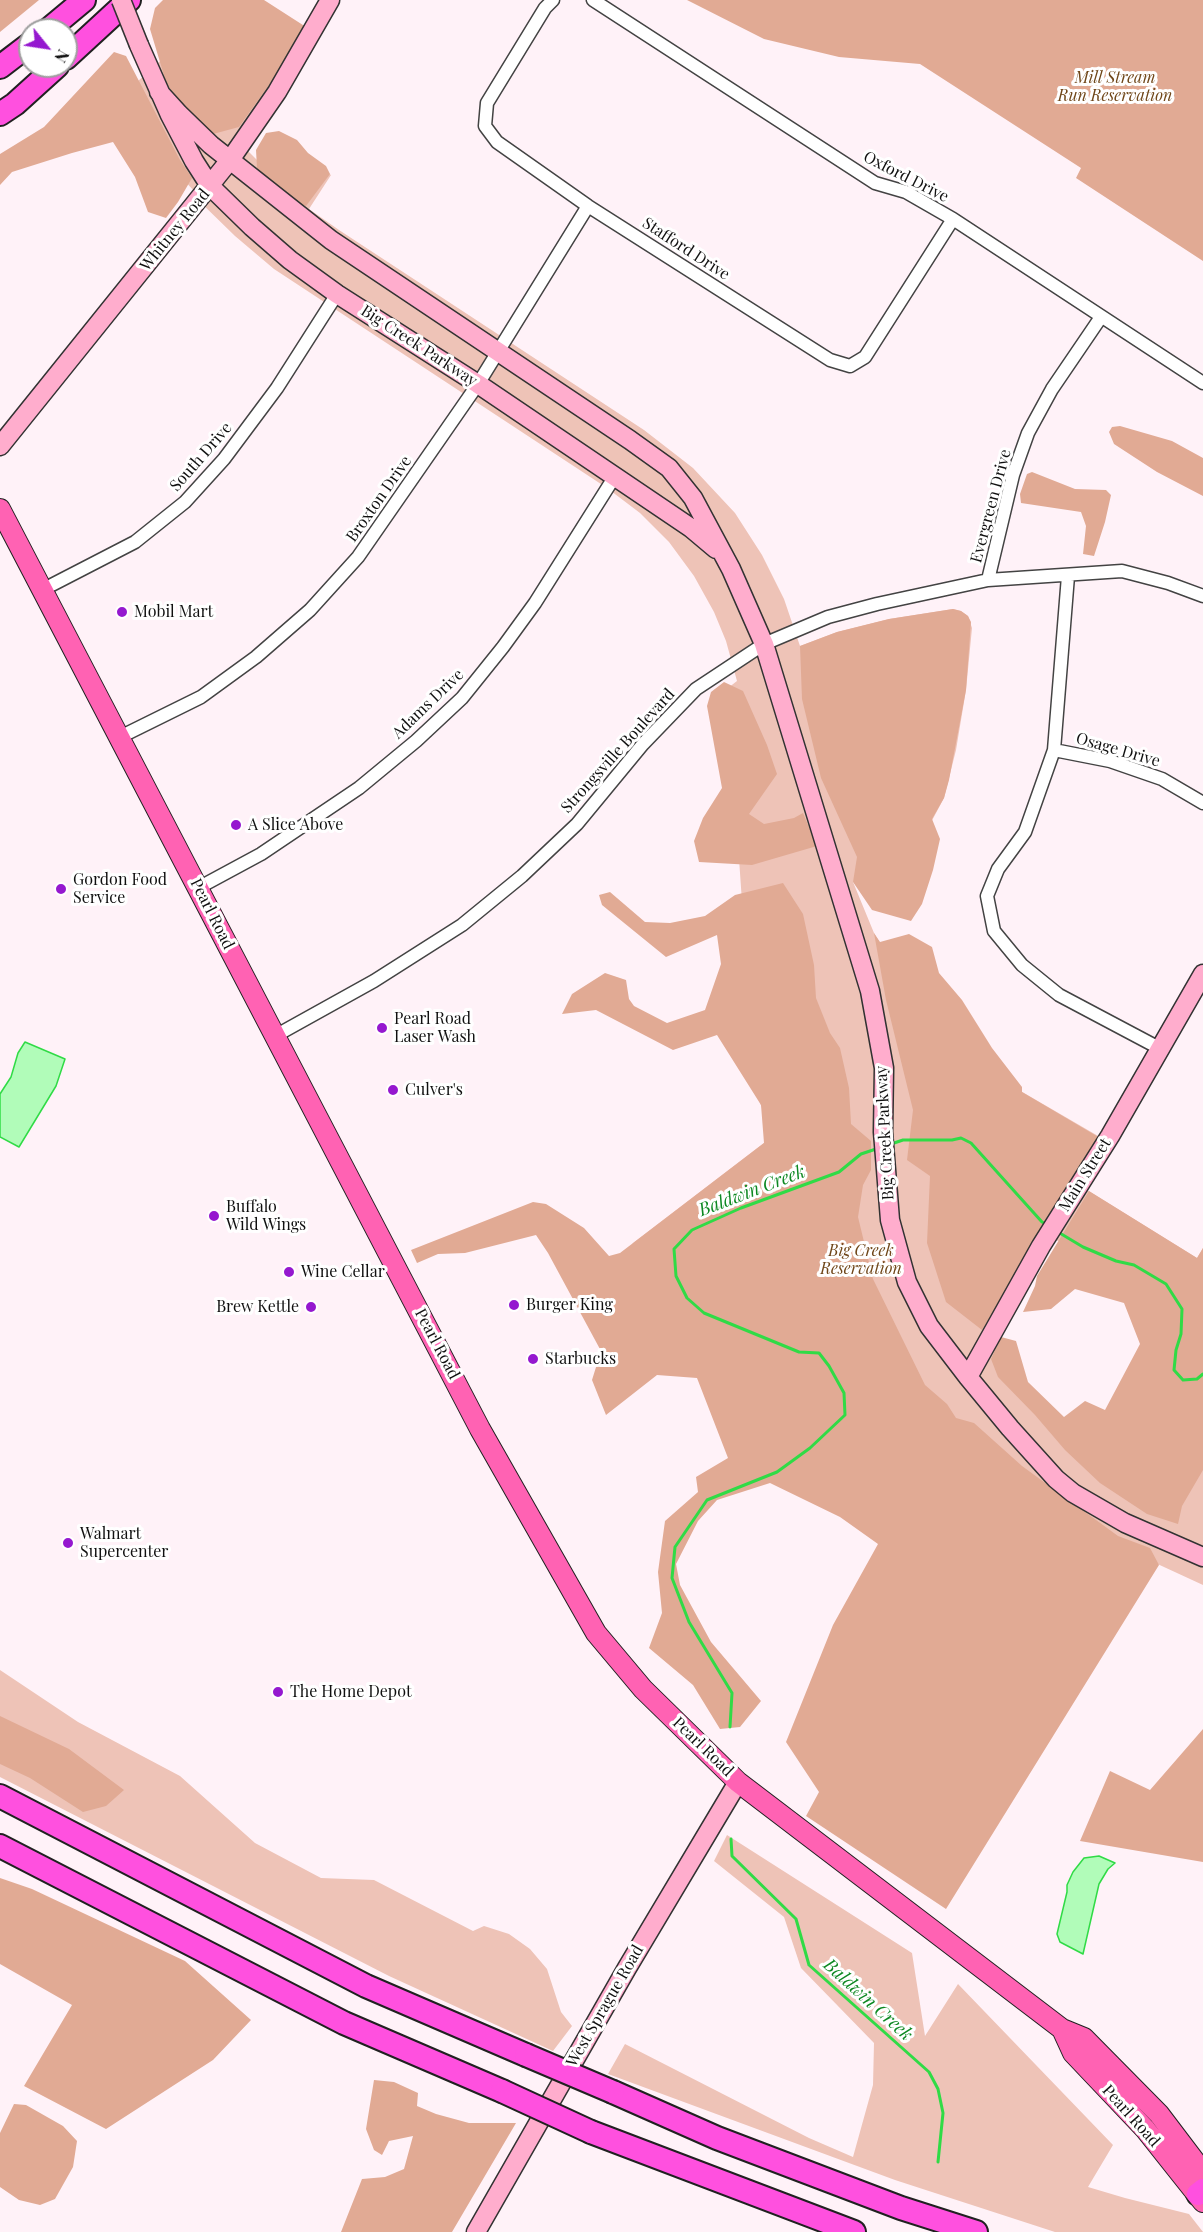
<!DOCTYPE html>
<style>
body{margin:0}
#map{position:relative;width:1203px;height:2232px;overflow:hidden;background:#fff2f8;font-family:"Playfair Display",serif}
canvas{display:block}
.north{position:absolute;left:18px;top:18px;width:60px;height:60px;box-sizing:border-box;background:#fff;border:2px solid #9f9f9f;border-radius:50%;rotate:120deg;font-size:16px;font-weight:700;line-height:24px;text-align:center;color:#101010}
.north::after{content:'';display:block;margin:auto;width:21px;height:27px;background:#9518cf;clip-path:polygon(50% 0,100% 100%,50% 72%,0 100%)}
</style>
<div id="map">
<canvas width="1203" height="2232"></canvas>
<div class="north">N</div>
</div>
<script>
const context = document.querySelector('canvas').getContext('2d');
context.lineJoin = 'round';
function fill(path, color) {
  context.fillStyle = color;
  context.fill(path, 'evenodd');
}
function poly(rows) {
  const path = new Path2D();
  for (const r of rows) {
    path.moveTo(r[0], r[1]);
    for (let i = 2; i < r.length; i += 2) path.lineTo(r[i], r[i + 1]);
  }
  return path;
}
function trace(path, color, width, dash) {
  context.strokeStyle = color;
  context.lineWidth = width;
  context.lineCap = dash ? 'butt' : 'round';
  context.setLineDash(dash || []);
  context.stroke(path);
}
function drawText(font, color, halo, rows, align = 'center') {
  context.font = font + ' "Playfair Display",serif';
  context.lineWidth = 6;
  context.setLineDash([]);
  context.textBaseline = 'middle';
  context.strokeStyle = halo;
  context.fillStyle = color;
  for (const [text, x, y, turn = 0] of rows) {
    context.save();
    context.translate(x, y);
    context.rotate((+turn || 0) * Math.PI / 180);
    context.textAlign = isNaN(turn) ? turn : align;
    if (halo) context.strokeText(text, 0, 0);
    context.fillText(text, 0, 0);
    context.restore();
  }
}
const green = poly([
 [307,40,239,142,263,166,269,134,331,175,309,209,339,230,644,430,693,468,735,513,762,555,784,599,800,646,837,632,889,619,953,609,961,611,968,616,972,628,966,690,956,750,944,798,928,828,853,882,874,933,895,968,1012,1086,1105,1140,1079,1185,1197,1258,1203,1248,1203,1585,1151,1561,630,1249,633,1243,773,1136,755,1090,738,844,710,702,737,681,726,641,714,612,694,576,669,542,640,513,607,488,274,269,235,236,195,197,197,194,155,150,117,100,179,44],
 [1050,1236,1166,1309,1087,1452,1000,1350,988,1343],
 [0,1670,78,1722,180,1776,255,1843,321,1878,374,1880,473,1931,484,1926,509,1934,530,1949,547,1969,561,2012,572,2026,553,2051,389,1976,0,1777],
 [727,1835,912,1953,925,2036,958,1984,1113,2145,1088,2187,1125,2198,1189,2214,1203,2232,1055,2232,895,2180,608,2074,625,2044,809,2138,853,2157,873,2085,874,2043,801,1968,784,1917,714,1861]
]);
const forest = poly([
 [0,0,39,0,0,32],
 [163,0,264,0,306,27,274,78,239,127,213,134,180,105,166,82,150,29,155,8],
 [687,0,1203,0,1203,261,1076,178,1081,168,920,64,839,57,764,39],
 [114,52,126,56,180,160,192,178,178,202,166,218,148,212,135,177,113,142,72,153,12,172,0,185,0,154,44,127],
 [279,131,297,140,308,153,326,166,330,174,306,206,288,199,262,176,257,168,256,150,266,133],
 [1120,426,1172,441,1203,458,1203,496,1157,472,1114,444,1109,432,1112,427],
 [1032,472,1075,489,1106,490,1111,495,1105,522,1094,556,1083,554,1086,526,1081,512,1021,503,1020,494,1027,474],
 [953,609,961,611,968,616,971,622,966,690,949,780,944,798,932,819,940,839,933,870,922,904,911,921,872,910,853,882,857,857,821,778,802,699,800,646,837,632,889,619],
 [724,682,743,691,767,745,777,774,749,814,764,824,794,818,803,813,817,846,752,865,699,862,694,841,703,818,722,788,707,706,711,692],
 [783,883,803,914,814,965,816,998,830,1033,840,1048,849,1088,851,1124,871,1141,871,1170,863,1185,858,1217,873,1279,925,1385,947,1404,956,1418,974,1423,1022,1466,1118,1536,1150,1548,1159,1565,946,1909,806,1816,819,1792,786,1742,833,1625,878,1544,840,1517,770,1483,717,1500,698,1521,676,1564,680,1585,711,1642,761,1701,740,1727,720,1729,693,1685,649,1648,662,1613,658,1572,665,1521,698,1492,696,1477,728,1458,697,1378,657,1375,606,1415,592,1380,601,1351,548,1253,536,1235,465,1253,438,1254,417,1263,411,1250,533,1202,546,1204,584,1228,609,1256,620,1253,764,1143,761,1105,717,1035,673,1050,596,1010,562,1014,572,994,605,973,626,980,629,999,634,1006,667,1023,705,1010,721,964,717,935,666,957,602,905,599,895,610,892,645,922,670,923,705,916,735,895],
 [874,933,880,942,909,934,932,947,939,973,962,1000,992,1048,1022,1087,1022,1092,1100,1138,982,1330,946,1302,927,1243,930,1176,907,1160,913,1110,886,1000],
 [1089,1191,1197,1258,1203,1248,1203,1470,1182,1506,1178,1524,1147,1514,1100,1483,1065,1450,1035,1415,998,1377,991,1359,1001,1337,1016,1341,1028,1382,1064,1417,1085,1401,1105,1410,1140,1344,1124,1303,1075,1289,1051,1309,1023,1312,1035,1286,1037,1276],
 [0,1716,69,1749,124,1790,106,1806,83,1812,30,1778,0,1764],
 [1203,1729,1203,1862,1080,1841,1110,1771,1150,1790],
 [0,1878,32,1889,185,1961,251,2020,213,2060,106,2129,24,2086,72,2005,0,1964],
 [374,2080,394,2082,418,2093,417,2106,436,2114,469,2123,516,2123,452,2232,341,2232,362,2179,385,2177,404,2169,413,2136,389,2141,382,2155,374,2150,366,2129],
 [14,2104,26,2105,63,2126,77,2141,73,2167,55,2199,40,2205,19,2200,0,2187,0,2133]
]);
const water = poly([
 [25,1042,65,1059,56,1086,19,1147,0,1137,0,1094,11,1077,18,1053,25,1042],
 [1099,1856,1115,1863,1108,1869,1099,1884,1083,1954,1060,1942,1057,1934,1067,1892,1067,1885,1073,1872,1084,1858,1099,1856]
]);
const stream = poly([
 [891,1144,903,1140,952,1140,961,1138,971,1143,1042,1222,1048,1225],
 [1058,1232,1083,1247,1116,1261,1134,1265,1166,1284,1182,1309,1181,1334,1176,1350,1174,1370,1183,1380,1197,1379,1203,1374],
 [730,1727,732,1693,689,1622,672,1578,675,1547,707,1500,777,1472,810,1448,845,1415,844,1393,829,1366,819,1353,799,1352,704,1313,687,1298,676,1276,674,1249,692,1230,741,1208,839,1172,861,1154,879,1148],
 [731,1839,732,1856,796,1919,809,1965,929,2072,938,2089,943,2113,938,2162]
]);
const street = poly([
 [553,0,545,8,487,103,485,126,497,142,588,206,830,360,850,366,865,357,953,219],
 [593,0,875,183,906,192,953,219,1203,383],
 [1068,576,1054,750,1025,832,998,869,987,896,994,931,1022,965,1059,995,1159,1048],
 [988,580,1013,475,1028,433,1052,389,1101,317],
 [42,590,135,542,185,502,224,459,277,388,337,294],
 [120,737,201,697,256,657,310,610,358,557,478,384,588,206],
 [1054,750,1110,761,1162,779,1203,803],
 [198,888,261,854,359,788,416,741,462,698,503,647,535,603,615,476],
 [275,1036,374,981,462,925,522,876,577,824,643,744,696,689,764,644,828,617,877,604,988,580,1122,571,1168,583,1203,596]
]);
const secondary = poly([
 [139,45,170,115,194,161,210,186,252,227,290,260,337,294,478,384,691,528,716,549],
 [159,92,179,114,211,145,331,240,630,440,669,468,693,498,731,569,764,644,870,991,884,1068,883,1132,890,1220,907,1282,929,1326,968,1377,1010,1428,1056,1479,1073,1493,1125,1523,1203,1557],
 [0,446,230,160,277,92,330,0],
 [968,1377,1041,1246,1110,1136,1203,974],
 [476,2232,627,1968,738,1782]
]);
const primary = poly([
 [0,509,480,1429,596,1633,643,1689,738,1782,1062,2029,1084,2038,1159,2114,1203,2172],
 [1062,2029,1073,2053,1145,2129,1203,2202]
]);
const highway = poly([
 [48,30,84,0],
 [66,58,129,0],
 [0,67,30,44],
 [0,114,15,104,57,66],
 [0,1796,366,1986,526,2055],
 [0,1846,344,2023,502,2091],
 [613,2092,717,2138,901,2208,976,2232],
 [591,2132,854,2232],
 [1198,2194,1203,2190]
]);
const secondaryBridge = poly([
 [121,0,139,45]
]);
const highwayBridge = poly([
 [526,2055,613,2092],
 [502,2091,591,2132]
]);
const markers = [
 [122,612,6,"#9518cf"],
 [236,825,6,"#9518cf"],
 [61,889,6,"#9518cf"],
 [382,1028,6,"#9518cf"],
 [393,1090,6,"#9518cf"],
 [214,1216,6,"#9518cf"],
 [289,1272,6,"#9518cf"],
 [514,1305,6,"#9518cf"],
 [311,1307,6,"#9518cf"],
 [533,1359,6,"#9518cf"],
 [68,1543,6,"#9518cf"],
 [278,1692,6,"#9518cf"]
];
const parkNames = [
 ["Mill Stream",1115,78],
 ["Run Reservation",1115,96],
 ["Big Creek",861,1251],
 ["Reservation",861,1269]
];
const streetNames = [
 ["Oxford Drive",906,177,27],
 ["Whitney Road",175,230,-51],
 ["Stafford Drive",686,249,33],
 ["Big Creek Parkway",419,346,33],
 ["South Drive",201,457,-49],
 ["Broxton Drive",379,499,-55],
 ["Evergreen Drive",991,506,-75],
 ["Adams Drive",428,704,-44],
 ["Osage Drive",1118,750,16],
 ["Strongsville Boulevard",618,751,-48],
 ["Pearl Road",212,914,63],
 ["Big Creek Parkway",885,1133,-93],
 ["Main Street",1085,1175,-58],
 ["Pearl Road",437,1344,62],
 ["Pearl Road",703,1747,44],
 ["West Sprague Road",605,2006,-60],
 ["Pearl Road",1131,2116,48]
];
const poiNames = [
 ["Mobil Mart",134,612],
 ["A Slice Above",248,825],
 ["Gordon Food",73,880],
 ["Service",73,898],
 ["Pearl Road",394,1019],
 ["Laser Wash",394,1037],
 ["Culver's",405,1090],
 ["Buffalo",226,1207],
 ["Wild Wings",226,1225],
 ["Wine Cellar",301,1272],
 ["Burger King",526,1305],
 ["Brew Kettle",299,1307,"right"],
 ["Starbucks",545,1359],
 ["Walmart",80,1534],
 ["Supercenter",80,1552],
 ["The Home Depot",290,1692]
];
const waterNames = [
 ["Baldwin Creek",752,1191,-21],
 ["Baldwin Creek",868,2000,42]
];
fill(green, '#eec3b7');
fill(forest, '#e1aa94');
fill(water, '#b1fcb9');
trace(water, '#30db46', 1.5);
trace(stream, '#30db46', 3);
trace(street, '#434343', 15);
trace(secondary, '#323232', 21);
trace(primary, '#212121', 22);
trace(highway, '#212121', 26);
trace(street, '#fff', 12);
trace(secondary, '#ffadcd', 18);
trace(primary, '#ff62b3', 20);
trace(highway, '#ff50df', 22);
trace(secondaryBridge, '#323232', 21, []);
trace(highwayBridge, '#212121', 26, []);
trace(secondaryBridge, '#ffadcd', 18);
trace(highwayBridge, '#ff50df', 22);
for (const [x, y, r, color] of markers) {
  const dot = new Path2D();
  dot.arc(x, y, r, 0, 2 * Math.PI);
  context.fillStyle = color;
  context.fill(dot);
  trace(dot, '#fff', 2);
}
drawText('italic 16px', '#6f4618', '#fff', parkNames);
drawText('16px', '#101010', '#fff', streetNames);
drawText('16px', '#101010', '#fff', poiNames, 'left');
drawText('italic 18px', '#0c8821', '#fff', waterNames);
</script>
